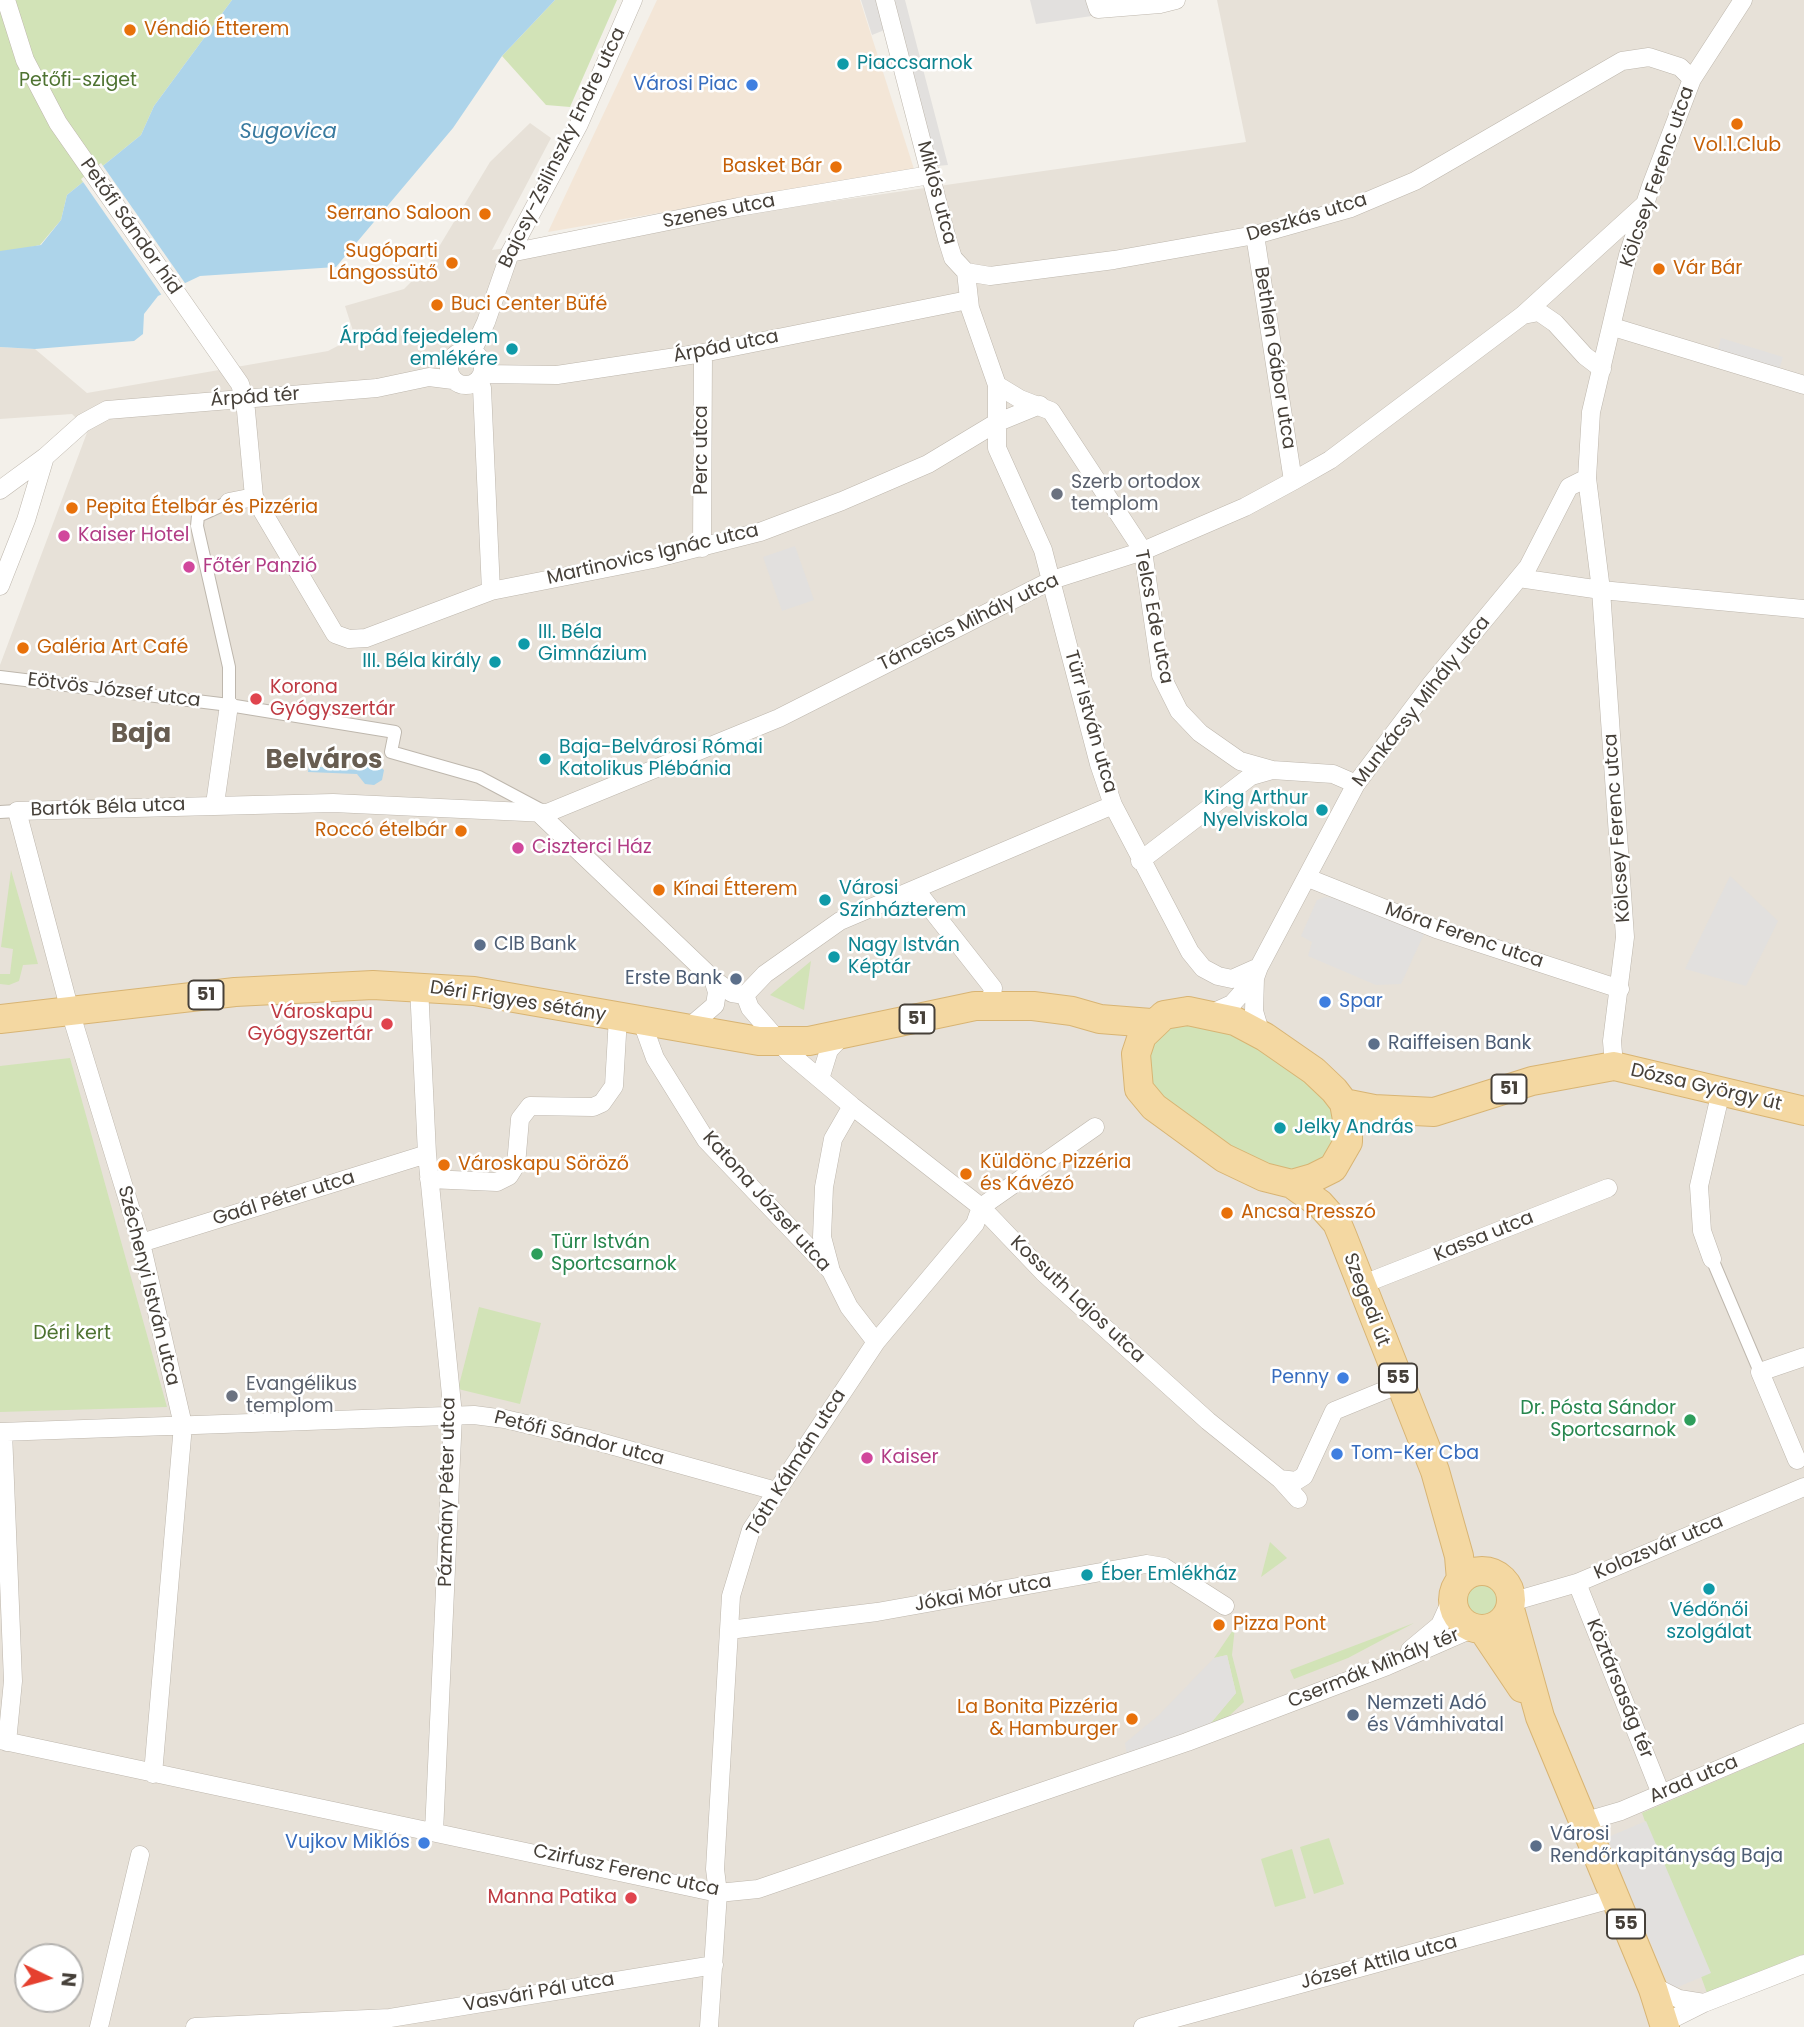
<!DOCTYPE html>
<meta charset="utf-8">
<style>
body{margin:0}
#map{position:relative;width:1804px;height:2027px;overflow:hidden;background:#f3f0ea;font-family:Poppins,sans-serif}
canvas{display:block}
.north{position:absolute;left:14px;top:1943px;width:70px;height:70px;box-sizing:border-box;background:#fff;border:2px solid #b5b3b0;border-radius:50%;rotate:95deg;font-size:19px;font-weight:700;line-height:28px;text-align:center;color:#464039}
.north::after{content:'';display:block;margin:auto;width:24px;height:32px;background:#e5402f;clip-path:polygon(50% 0,100% 100%,50% 72%,0 100%)}
</style>
<div id="map">
<canvas width="1804" height="2027"></canvas>
<div class="north">N</div>
</div>
<script>
const context = document.querySelector('canvas').getContext('2d');
context.lineJoin = 'round';
function fill(path, color) {
  context.fillStyle = color;
  context.fill(path, 'evenodd');
}
function poly(rows) {
  const path = new Path2D();
  for (const r of rows) {
    if (r.length === 3) {
      path.moveTo(r[0] + r[2], r[1]);
      path.arc(r[0], r[1], r[2], 0, 2 * Math.PI);
      continue;
    }
    path.moveTo(r[0], r[1]);
    for (let i = 2; i < r.length; i += 2) path.lineTo(r[i], r[i + 1]);
  }
  return path;
}
function trace(path, color, width, dash) {
  context.strokeStyle = color;
  context.lineWidth = width;
  context.lineCap = dash ? 'butt' : 'round';
  context.setLineDash(dash || []);
  context.stroke(path);
}
function drawText(font, color, halo, rows, align = 'center') {
  context.font = font + ' Poppins,sans-serif';
  context.lineWidth = 5;
  context.setLineDash([]);
  context.textBaseline = 'middle';
  context.strokeStyle = halo;
  context.fillStyle = color;
  for (const [text, x, y, turn = 0] of rows) {
    context.save();
    context.translate(x, y);
    context.rotate((+turn || 0) * Math.PI / 180);
    context.textAlign = isNaN(turn) ? turn : align;
    if (halo) context.strokeText(text, 0, 0);
    context.fillText(text, 0, 0);
    context.restore();
  }
}
const residential = poly([
 [1217,0,1804,0,1804,1967,1664,2027,0,2027,0,665,88,430,72,414,0,419,0,347,35,349,87,393,328,351,355,337,345,306,404,289,428,265,490,162,530,123,551,138,492,250,1246,142],
 [28,1957,70,1957,70,1999,28,1999]
]);
const commercial = poly([
 [657,0,860,0,914,169,548,232]
]);
const green = poly([
 [0,0,232,0,154,106,141,135,67,195,61,220,40,245,7,252,0,251],
 [555,0,617,0,570,107,546,105,502,56],
 [11,870,38,964,23,965,19,981,9,985,0,984,0,974,10,974,13,949,1,947],
 [811,961,804,1010,770,995],
 [1169,1024,1234,1029,1339,1105,1336,1154,1292,1176,1231,1152,1148,1086,1146,1056],
 [70,1058,89,1126,167,1407,0,1412,0,1066],
 [479,1307,541,1323,520,1404,458,1389],
 [1270,1542,1287,1558,1261,1577],
 [1482,1600,20],
 [1414,1623,1348,1658,1294,1679,1290,1670],
 [1235,1627,1232,1655,1244,1702,1228,1717,1210,1724,1236,1693,1227,1655,1214,1658],
 [1804,1743,1804,1954,1707,1993,1642,1813],
 [1329,1838,1344,1884,1314,1894,1300,1847],
 [1292,1849,1306,1898,1275,1907,1261,1859]
]);
const parking = poly([
 [861,0,905,0,948,165,937,166,897,25,872,35],
 [1030,0,1086,0,1092,16,1036,24],
 [1721,338,1783,357,1777,376,1716,358],
 [795,546,814,600,782,611,763,557],
 [1730,876,1778,921,1746,986,1685,969],
 [1325,897,1335,898,1424,934,1401,984,1376,985,1308,956,1312,942,1301,936,1317,900],
 [1227,1655,1236,1693,1210,1724,1127,1755,1125,1743,1159,1715,1214,1658],
 [1646,1821,1711,1973,1671,1990,1606,1838]
]);
const water = poly([
 [232,0,555,0,502,56,453,128,336,267,200,276,158,296,144,314,143,334,134,341,35,349,0,347,0,251,41,245,61,220,67,195,141,135,154,106],
 [374,761,384,770,382,780,374,785,365,784,357,774,308,772,309,766,357,770,364,763]
]);
const pier = poly([
 [101,163,187,286,163,297,81,179]
]);
const pedestrian = poly([
 [0,677,229,705,395,732,391,752,479,777,541,810],
 [229,705,229,667,197,526,198,516,229,502],
 [0,812,17,811],
 [1712,1259,1760,1372]
]);
const minor = poly([
 [6,0,25,60,58,123,240,384,245,400,254,497,335,634,349,639,366,638,491,591,653,559,760,532,842,501,928,464,996,423,1040,405],
 [885,0,947,239,953,258,966,272,970,308,997,385,997,448,1043,550,1099,764,1113,805,1190,952,1203,968,1218,976,1232,979,1259,967],
 [1095,0,1098,9,1160,4,1176,0],
 [1255,235,1293,481],
 [510,253,738,207,930,175],
 [966,272,990,276,1114,260,1255,235,1351,208,1415,181,1622,61,1649,57,1680,67,1692,79],
 [1523,315,1539,312,1555,323,1585,356,1602,369],
 [1613,327,1804,385],
 [466,368,17],
 [472,352,486,322,510,253,579,124,633,0],
 [482,374,557,375,703,353,968,300],
 [478,380,482,388,491,591],
 [997,385,1020,399,1051,411,1143,551,1161,675,1179,711,1200,733,1240,761,1272,770],
 [0,490,45,457,83,423,107,410,377,388,429,377,453,380],
 [229,502,254,497],
 [702,548,703,353],
 [1519,578,1601,590,1804,609],
 [0,586,26,520,45,457],
 [215,804,229,705],
 [541,815,713,979,732,993,745,995],
 [1140,861,1251,776,1272,770,1333,774,1356,784],
 [1308,878,1436,929,1620,989],
 [916,890,993,988,990,1006],
 [419,986,427,1154,453,1415,434,1832],
 [745,995,750,1008,789,1053,852,1106,981,1207,1044,1273,1208,1421,1280,1479,1298,1499],
 [745,995,765,974,840,921,1113,805],
 [1210,1014,1232,1004,1255,978],
 [642,1022,655,1058,706,1140,831,1271,849,1307,876,1342],
 [687,1029,715,1005,717,992,713,979],
 [1265,1037,1259,1028,1254,1011,1255,978,1259,967,1356,784,1432,683,1528,567,1569,487,1587,478],
 [1614,1066,1612,1041,1625,937,1601,590,1587,478,1591,412,1628,255,1651,186,1692,79,1743,0],
 [820,1079,829,1050,844,1034],
 [429,1179,497,1182,509,1176,516,1165,520,1119,530,1106,593,1107,602,1103,614,1086,618,1017],
 [141,1243,427,1154],
 [1712,1259,1702,1231,1699,1186,1721,1091],
 [830,1267,822,1237,824,1187,833,1139,852,1106],
 [1361,1285,1608,1188],
 [0,1432,474,1415,505,1419,589,1439,776,1491],
 [3,1432,13,1681,7,1742],
 [1797,1460,1760,1372,1804,1357],
 [1280,1479,1296,1481,1304,1476,1334,1411,1400,1384],
 [1577,1583,1661,1794],
 [1511,1602,1577,1583,1804,1487],
 [729,1630,877,1612,1146,1564,1164,1567,1225,1606],
 [1410,1650,1440,1625,1454,1594],
 [0,1740,718,1893,758,1889,1187,1742,1387,1666,1474,1628],
 [153,1774,183,1425,141,1243,70,1011,17,811,333,803,547,813,779,718,1052,580,1143,551,1245,507,1293,481,1330,460,1523,315,1645,204],
 [1583,1822,1621,1811,1804,1733],
 [1651,1985,1679,1999,1704,2003],
 [1664,2023,1704,2003,1804,1964],
 [99,2027,140,1855],
 [195,2027,390,2018,714,1965],
 [709,2027,718,1893,715,1869,731,1596,751,1530,876,1342,975,1224,981,1207,1095,1127],
 [1143,2027,1615,1898]
]);
const primary = poly([
 [1188,1011,1235,1021,1265,1037,1314,1071,1334,1090,1344,1103,1348,1125,1348,1142,1333,1168,1313,1178,1292,1184,1264,1177,1224,1158,1154,1107,1139,1089,1136,1054,1142,1036,1164,1015,1188,1011],
 [0,1019,235,992,373,985,474,991,759,1041,809,1041,975,1006,1033,1006,1072,1011,1100,1019,1151,1023],
 [1344,1103,1374,1109,1434,1112,1532,1081,1614,1066,1804,1111],
 [1292,1184,1320,1204,1337,1223,1342,1235,1435,1471,1459,1556,1461,1580],
 [1482,1600,29],
 [1510,1609,1540,1717,1653,1989,1665,2027],
 [1483,1630,1522,1688]
]);
const markers = [
 [130,30,7,"#e8710a"],
 [843,64,7,"#0f9aa8"],
 [752,85,7,"#3f7fe0"],
 [1737,124,7,"#e8710a"],
 [836,167,7,"#e8710a"],
 [485,214,7,"#e8710a"],
 [452,263,7,"#e8710a"],
 [1659,269,7,"#e8710a"],
 [437,305,7,"#e8710a"],
 [512,349,7,"#0f9aa8"],
 [1057,494,7,"#6b7280"],
 [72,508,7,"#e8710a"],
 [64,536,7,"#d1479c"],
 [189,567,7,"#d1479c"],
 [524,644,7,"#0f9aa8"],
 [23,648,7,"#e8710a"],
 [495,662,7,"#0f9aa8"],
 [256,699,7,"#e0444e"],
 [545,759,7,"#0f9aa8"],
 [1322,810,7,"#0f9aa8"],
 [461,831,7,"#e8710a"],
 [518,848,7,"#d1479c"],
 [659,890,7,"#e8710a"],
 [825,900,7,"#0f9aa8"],
 [480,945,7,"#5c6f8a"],
 [834,957,7,"#0f9aa8"],
 [736,979,7,"#5c6f8a"],
 [1325,1002,7,"#3f7fe0"],
 [387,1024,7,"#e0444e"],
 [1374,1044,7,"#5c6f8a"],
 [1280,1128,7,"#0f9aa8"],
 [444,1165,7,"#e8710a"],
 [966,1174,7,"#e8710a"],
 [1227,1213,7,"#e8710a"],
 [537,1254,7,"#2e9e5b"],
 [1343,1378,7,"#3f7fe0"],
 [232,1396,7,"#6b7280"],
 [1690,1420,7,"#2e9e5b"],
 [1337,1454,7,"#3f7fe0"],
 [867,1458,7,"#d1479c"],
 [1087,1575,7,"#0f9aa8"],
 [1709,1589,7,"#0f9aa8"],
 [1219,1625,7,"#e8710a"],
 [1353,1715,7,"#5c6f8a"],
 [1132,1719,7,"#e8710a"],
 [424,1843,7,"#3f7fe0"],
 [1536,1846,7,"#5c6f8a"],
 [631,1898,7,"#e0444e"]
];
const shields = [
 [206,995,35],
 [917,1019,35],
 [1509,1089,35],
 [1398,1378,38],
 [1626,1924,38]
];
const shieldNames = [
 ["51",206,995],
 ["51",917,1019],
 ["51",1509,1089],
 ["55",1398,1378],
 ["55",1626,1924]
];
const foodNames = [
 ["Véndió Étterem",144,30],
 ["Vol.1.Club",1737,146,"center"],
 ["Basket Bár",822,167,"right"],
 ["Serrano Saloon",471,214,"right"],
 ["Sugóparti",438,252,"right"],
 ["Lángossütő",438,274,"right"],
 ["Vár Bár",1673,269],
 ["Buci Center Büfé",451,305],
 ["Pepita Ételbár és Pizzéria",86,508],
 ["Galéria Art Café",37,648],
 ["Roccó ételbár",447,831,"right"],
 ["Kínai Étterem",673,890],
 ["Küldönc Pizzéria",980,1163],
 ["és Kávézó",980,1185],
 ["Városkapu Söröző",458,1165],
 ["Ancsa Presszó",1241,1213],
 ["Pizza Pont",1233,1625],
 ["La Bonita Pizzéria",1118,1708,"right"],
 ["& Hamburger",1118,1730,"right"]
];
const cultureNames = [
 ["Piaccsarnok",857,64],
 ["Árpád fejedelem",498,338,"right"],
 ["emlékére",498,360,"right"],
 ["III. Béla",538,633],
 ["Gimnázium",538,655],
 ["III. Béla király",481,662,"right"],
 ["Baja-Belvárosi Római",559,748],
 ["Katolikus Plébánia",559,770],
 ["King Arthur",1308,799,"right"],
 ["Nyelviskola",1308,821,"right"],
 ["Városi",839,889],
 ["Színházterem",839,911],
 ["Nagy István",848,946],
 ["Képtár",848,968],
 ["Jelky András",1294,1128],
 ["Éber Emlékház",1101,1575],
 ["Védőnői",1709,1611,"center"],
 ["szolgálat",1709,1633,"center"]
];
const parkNames = [
 ["Petőfi-sziget",78,81],
 ["Déri kert",72,1334]
];
const shopNames = [
 ["Városi Piac",738,85],
 ["Spar",1339,1002,"left"],
 ["Penny",1329,1378],
 ["Tom-Ker Cba",1351,1454,"left"],
 ["Vujkov Miklós",410,1843]
];
const streetNames = [
 ["Bajcsy-Zsilinszky Endre utca",563,148,-64],
 ["Kölcsey Ferenc utca",1658,177,-71],
 ["Miklós utca",936,193,75],
 ["Szenes utca",719,212,-11],
 ["Deszkás utca",1307,218,-17],
 ["Petőfi Sándor híd",130,227,55],
 ["Árpád utca",726,347,-11],
 ["Bethlen Gábor utca",1274,358,81],
 ["Árpád tér",255,398,-4],
 ["Perc utca",702,450,-90],
 ["Martinovics Ignác utca",653,555,-13],
 ["Telcs Ede utca",1153,617,79],
 ["Táncsics Mihály utca",969,623,-26],
 ["Eötvös József utca",114,691,7],
 ["Munkácsy Mihály utca",1422,702,-52],
 ["Türr István utca",1090,722,74],
 ["Bartók Béla utca",108,808,-2],
 ["Kölcsey Ferenc utca",1618,828,-94],
 ["Móra Ferenc utca",1464,936,19],
 ["Déri Frigyes sétány",518,1002,9],
 ["Dózsa György út",1706,1088,13],
 ["Gaál Péter utca",284,1199,-17],
 ["Katona József utca",766,1202,48],
 ["Kassa utca",1484,1237,-22],
 ["Széchenyi István utca",148,1286,76],
 ["Kossuth Lajos utca",1077,1300,43],
 ["Szegedi út",1366,1300,69],
 ["Petőfi Sándor utca",579,1439,14],
 ["Tóth Kálmán utca",797,1463,-58],
 ["Pázmány Péter utca",448,1492,-89],
 ["Kolozsvár utca",1659,1548,-23],
 ["Jókai Mór utca",983,1594,-10],
 ["Csermák Mihály tér",1374,1669,-22],
 ["Köztársaság tér",1619,1689,68],
 ["Arad utca",1694,1780,-23],
 ["Czirfusz Ferenc utca",626,1871,12],
 ["József Attila utca",1379,1963,-15],
 ["Vasvári Pál utca",539,1993,-10]
];
const worshipNames = [
 ["Szerb ortodox",1071,483],
 ["templom",1071,505],
 ["Evangélikus",246,1385],
 ["templom",246,1407]
];
const hotelNames = [
 ["Kaiser Hotel",78,536],
 ["Főtér Panzió",203,567],
 ["Ciszterci Ház",532,848],
 ["Kaiser",881,1458]
];
const healthNames = [
 ["Korona",270,688,"left"],
 ["Gyógyszertár",270,710,"left"],
 ["Városkapu",373,1013],
 ["Gyógyszertár",373,1035],
 ["Manna Patika",617,1898]
];
const serviceNames = [
 ["CIB Bank",494,945],
 ["Erste Bank",722,979,"right"],
 ["Raiffeisen Bank",1388,1044],
 ["Nemzeti Adó",1367,1704],
 ["és Vámhivatal",1367,1726],
 ["Városi",1550,1835],
 ["Rendőrkapitányság Baja",1550,1857]
];
const leisureNames = [
 ["Türr István",551,1243],
 ["Sportcsarnok",551,1265],
 ["Dr. Pósta Sándor",1676,1409,"right"],
 ["Sportcsarnok",1676,1431,"right"]
];
const waterNames = [
 ["Sugovica",288,133]
];
const districtNames = [
 ["Baja",141,735],
 ["Belváros",324,761]
];
fill(residential, '#e7e1d8');
fill(commercial, '#f3e6d7');
fill(green, '#d2e3b7');
fill(parking, '#e2e0de');
fill(water, '#add4ea');
fill(pier, '#f3f0ea');
trace(pedestrian, '#beb7ad', 14);
trace(minor, '#beb7ad', 19);
trace(primary, '#d8b473', 30);
trace(pedestrian, '#fff', 12);
trace(minor, '#fff', 18);
trace(primary, '#f4d8a2', 28);
for (const [x, y, r, color] of markers) {
  const dot = new Path2D();
  dot.arc(x, y, r, 0, 2 * Math.PI);
  context.fillStyle = color;
  context.fill(dot);
  trace(dot, '#fff', 2.5);
}
for (const [x, y, w] of shields) {
  const box = new Path2D();
  box.roundRect(x - w / 2, y - 14.5, w, 29, 5);
  context.fillStyle = '#fff';
  context.fill(box);
  trace(box, '#464039', 2);
}
drawText('bold 18px', '#464039', null, shieldNames);
drawText('19px', '#c56008', '#fff', foodNames, 'left');
drawText('19px', '#0d838f', '#fff', cultureNames, 'left');
drawText('19px', '#4e7331', '#fff', parkNames);
drawText('19px', '#366cbe', '#fff', shopNames, 'right');
drawText('19px', '#464039', '#fff', streetNames);
drawText('19px', '#5b616d', '#fff', worshipNames, 'left');
drawText('19px', '#b23c85', '#fff', hotelNames, 'left');
drawText('19px', '#be3a42', '#fff', healthNames, 'right');
drawText('19px', '#4e5e75', '#fff', serviceNames, 'left');
drawText('19px', '#27864d', '#fff', leisureNames, 'left');
drawText('italic 21px', '#3a7ba0', '#fff', waterNames);
drawText('bold 26px', '#685d51', '#fff', districtNames);
</script>
